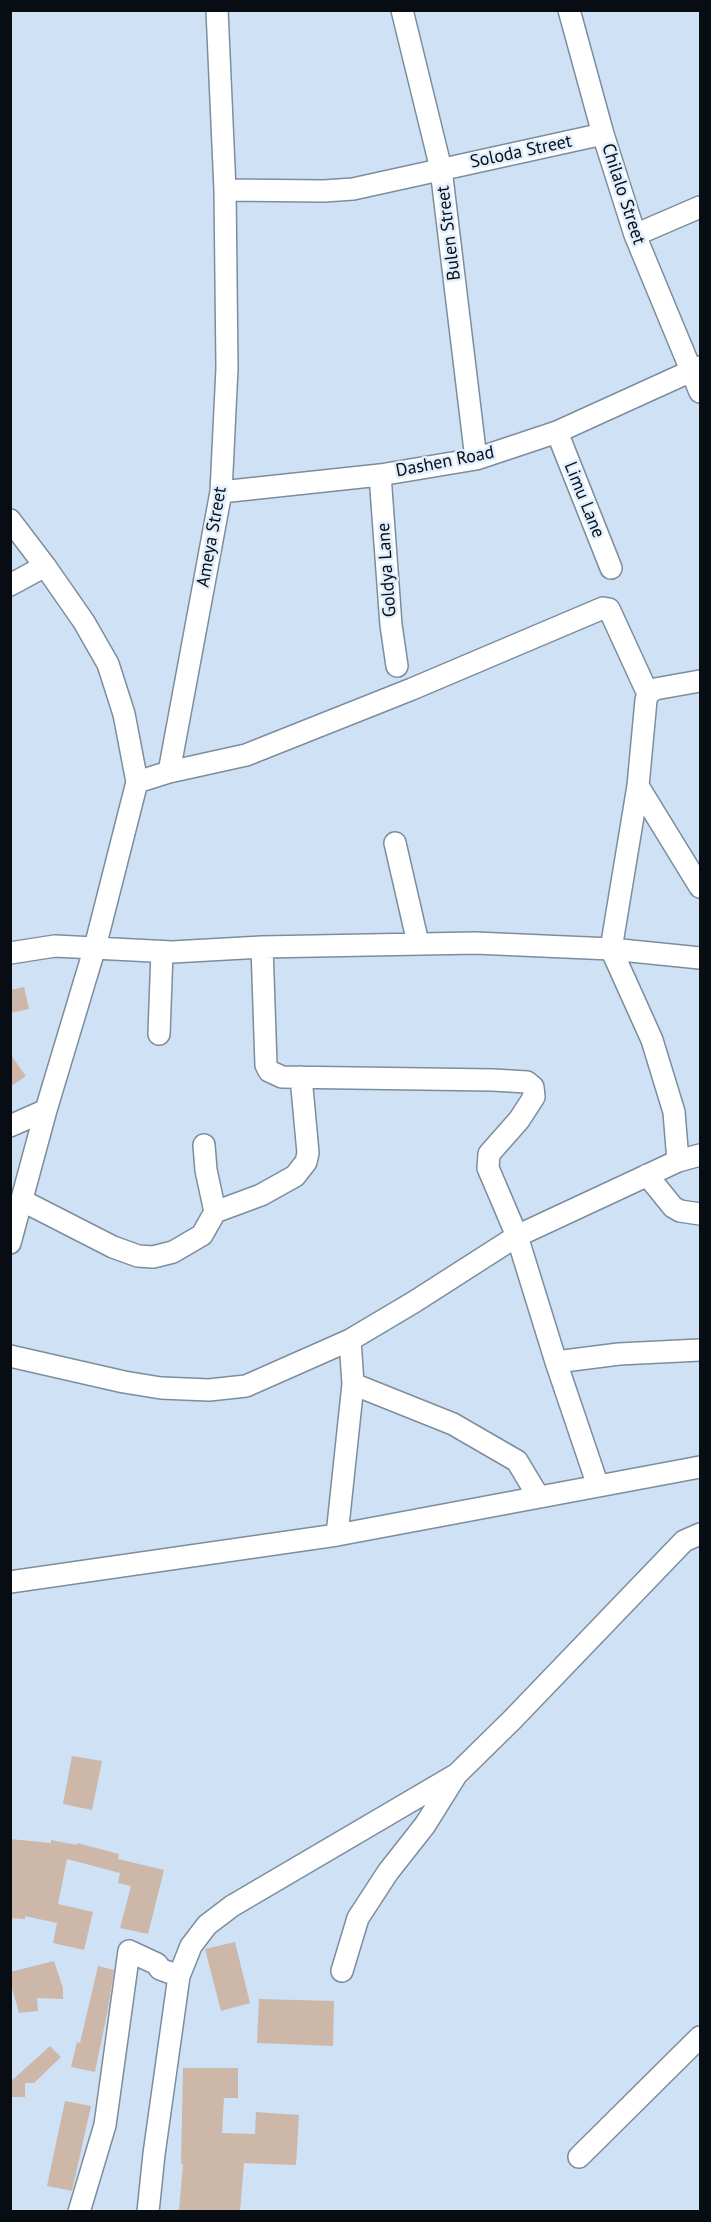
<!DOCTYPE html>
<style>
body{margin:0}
#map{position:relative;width:711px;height:2222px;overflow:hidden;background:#cfe1f4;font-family:"PT Sans",sans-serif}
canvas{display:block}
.frame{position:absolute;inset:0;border:12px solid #070d13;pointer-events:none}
</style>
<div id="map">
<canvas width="711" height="2222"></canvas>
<div class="frame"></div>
</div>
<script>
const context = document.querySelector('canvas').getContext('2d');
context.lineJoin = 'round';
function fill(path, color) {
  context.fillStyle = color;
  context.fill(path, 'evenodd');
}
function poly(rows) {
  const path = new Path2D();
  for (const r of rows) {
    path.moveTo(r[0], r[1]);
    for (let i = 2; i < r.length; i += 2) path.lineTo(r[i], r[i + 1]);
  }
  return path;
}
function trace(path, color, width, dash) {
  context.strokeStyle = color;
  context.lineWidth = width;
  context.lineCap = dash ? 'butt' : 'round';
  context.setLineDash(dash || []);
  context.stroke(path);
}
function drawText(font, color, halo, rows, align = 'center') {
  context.font = font + ' "PT Sans",sans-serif';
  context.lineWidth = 5;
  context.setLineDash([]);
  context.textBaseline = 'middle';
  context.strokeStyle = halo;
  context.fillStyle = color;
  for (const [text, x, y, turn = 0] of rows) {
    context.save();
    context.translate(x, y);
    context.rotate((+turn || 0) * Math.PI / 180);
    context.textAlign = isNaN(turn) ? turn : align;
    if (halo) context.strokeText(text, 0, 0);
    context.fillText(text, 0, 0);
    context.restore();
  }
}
const building = poly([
 [24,987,29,1009,10,1013,10,990],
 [10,1054,26,1076,10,1087],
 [72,1756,102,1761,92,1810,63,1804],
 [10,1839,51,1843,51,1840,77,1845,77,1843,119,1854,118,1859,164,1870,148,1934,120,1928,131,1886,118,1883,120,1873,67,1859,58,1904,93,1912,84,1950,53,1943,57,1923,25,1916,25,1919,10,1918],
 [235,1942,250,2003,221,2011,205,1949],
 [54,1961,63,1988,63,1999,37,1998,38,2011,19,2013,10,1981,10,1972],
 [98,1966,114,1970,108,2009,95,2072,71,2067,77,2042,80,2043],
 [259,1999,334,2001,333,2046,257,2043],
 [50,2046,61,2057,34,2083,25,2083,25,2097,10,2097,10,2082],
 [183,2068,238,2068,238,2098,224,2098,222,2133,255,2134,256,2112,299,2115,296,2165,244,2163,240,2211,179,2211,183,2164,181,2164],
 [65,2101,91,2106,72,2191,47,2186]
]);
const minor = poly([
 [402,10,441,169,476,459],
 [569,10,603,134,635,235,700,392],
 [225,190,324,191,353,189,603,134],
 [635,235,700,207],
 [557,432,611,568],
 [380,475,391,625,397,666],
 [221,492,380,475,476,459,557,432,700,367],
 [10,520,45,566,84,622,108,664,124,714,137,782,95,947,46,1110,10,1243],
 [10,585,45,566],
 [169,772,246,755,412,689,603,608,609,609,648,694],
 [137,782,169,772,221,492,227,368,225,190,217,10],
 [638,786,700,887],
 [395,843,418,943],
 [262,947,266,1065,269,1071,282,1077,493,1080,527,1082,533,1087,534,1097,519,1120,489,1154,488,1168,517,1236,556,1362,598,1486],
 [10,953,55,946,172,952,262,947,475,943,611,949,700,958],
 [159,1034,162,952],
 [10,1126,46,1110],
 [204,1145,206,1170,215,1212],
 [678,1161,674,1112,652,1040,611,949,638,786,646,700,648,694,655,689,700,681],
 [647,1175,673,1207,680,1211,700,1214],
 [23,1201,113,1247,138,1256,153,1257,173,1252,202,1235,215,1212,261,1195,295,1176,306,1162,308,1153,301,1077],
 [10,1356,124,1382,161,1388,209,1390,246,1386,350,1340,414,1302,517,1236,678,1161,700,1155],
 [556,1362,619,1354,700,1350],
 [353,1384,453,1424,517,1461,538,1496],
 [337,1535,353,1384,350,1340],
 [10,1582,337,1535,700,1467],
 [342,1971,358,1918,388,1872,425,1825,455,1777],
 [179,1976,191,1946,207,1925,232,1906,457,1774,512,1720,684,1541,700,1534],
 [579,2157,700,2037],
 [79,2212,105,2125,129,1951,157,1964,160,1969,179,1976,154,2154,148,2212]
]);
const streetNames = [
 ["Soloda Street",521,152,-12],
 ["Chilalo Street",623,194,72],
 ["Bulen Street",449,233,-97],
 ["Dashen Road",445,462,-11],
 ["Limu Lane",584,500,68],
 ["Ameya Street",212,537,-80],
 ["Goldya Lane",387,570,-94]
];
fill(building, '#cdb7a9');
trace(minor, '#7c8d9e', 24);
trace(minor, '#fff', 21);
drawText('18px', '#070d13', '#e0eefd', streetNames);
</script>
